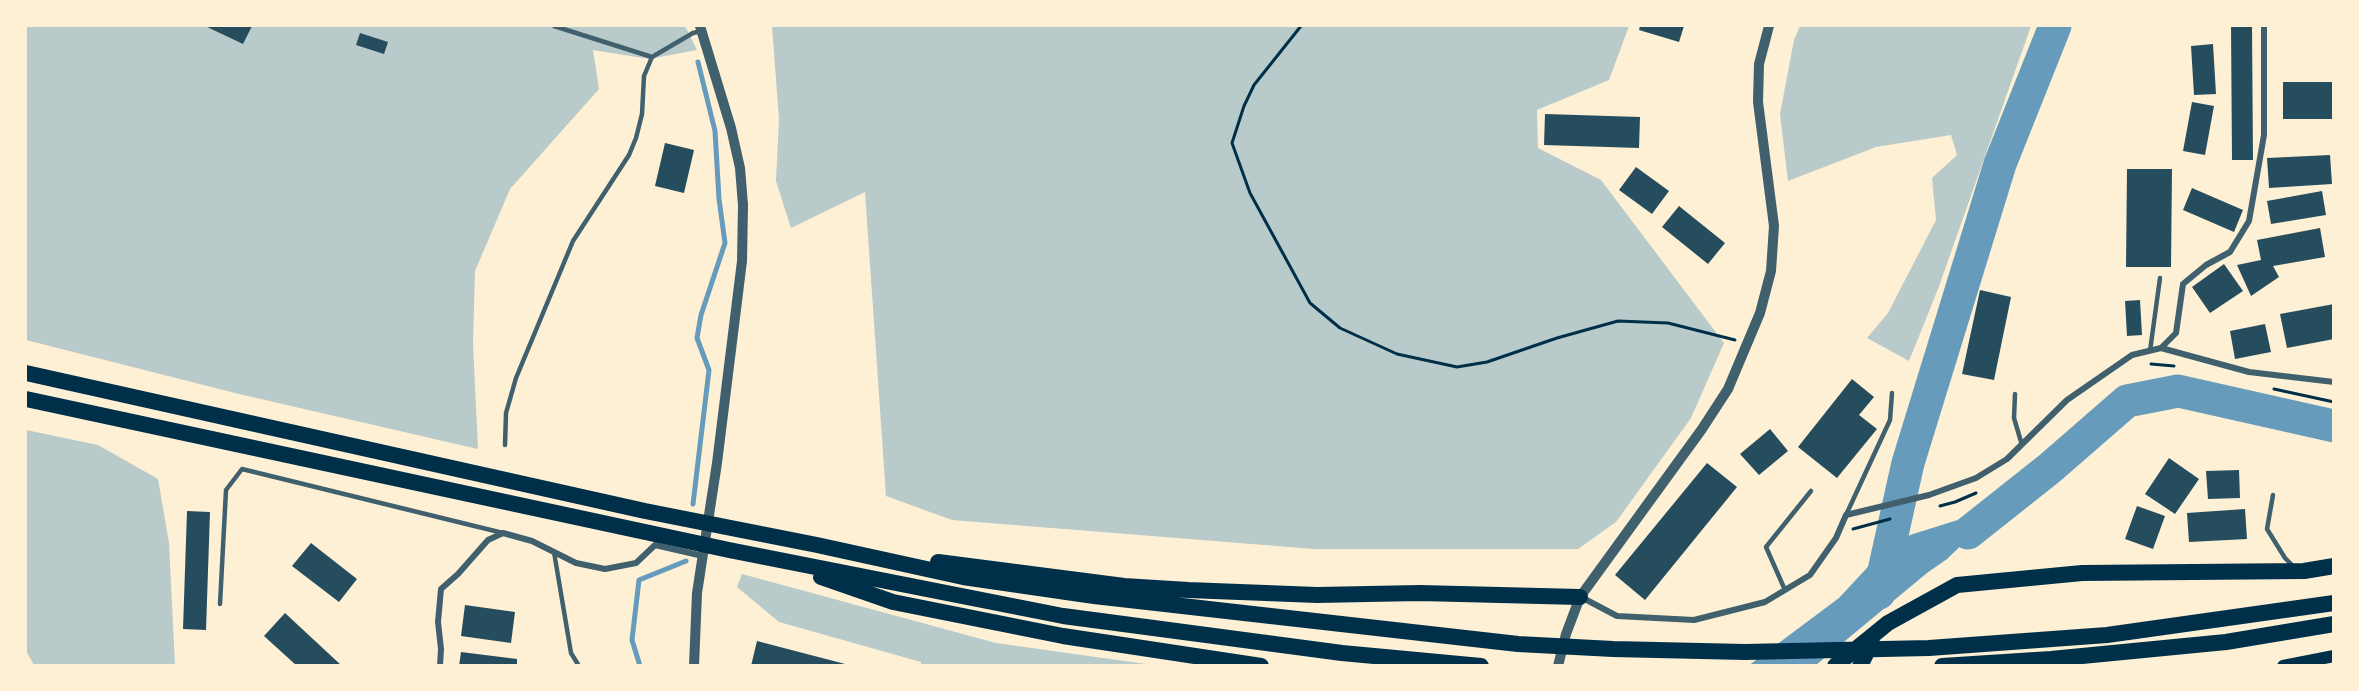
<!DOCTYPE html>
<style>
body{margin:0}
#map{position:relative;width:2359px;height:691px;overflow:hidden;background:#fdf0d5;font-family:Quicksand,sans-serif}
canvas{display:block}
.frame{position:absolute;inset:0;border:27px solid #fdf0d5;pointer-events:none}
</style>
<div id="map">
<canvas width="2359" height="691"></canvas>
<div class="frame"></div>
</div>
<script>
const context = document.querySelector('canvas').getContext('2d');
context.lineJoin = 'round';
function fill(path, color) {
  context.fillStyle = color;
  context.fill(path, 'evenodd');
}
function poly(rows) {
  const path = new Path2D();
  for (const r of rows) {
    path.moveTo(r[0], r[1]);
    for (let i = 2; i < r.length; i += 2) path.lineTo(r[i], r[i + 1]);
  }
  return path;
}
function trace(path, color, width, dash) {
  context.strokeStyle = color;
  context.lineWidth = width;
  context.lineCap = dash ? 'butt' : 'round';
  context.setLineDash(dash || []);
  context.stroke(path);
}
const green = poly([
 [26,26,685,26,697,50,649,59,593,50,599,89,510,189,475,271,473,344,478,449,239,394,26,340],
 [772,26,1629,26,1609,80,1537,110,1538,148,1601,180,1724,343,1691,418,1616,522,1578,549,1314,549,952,520,886,496,865,192,791,228,776,181,779,119],
 [1800,26,2031,26,1938,289,1909,361,1867,338,1888,313,1936,220,1932,178,1957,155,1951,135,1876,147,1788,181,1780,114,1794,40],
 [26,430,98,445,158,479,169,543,175,665,34,665,26,651],
 [742,574,996,643,1153,665,921,665,921,662,779,622,737,587]
]);
const water = poly([
 [2002,506,1947,559,1927,573,1816,665,1748,666,1839,598,1878,556,1910,535]
]);
const stream = poly([
 [693,504,709,370,697,338,701,315,725,243,719,199,715,131,698,62],
 [640,666,632,640,639,580,686,561]
]);
const river = poly([
 [1968,533,2050,468,2127,401,2178,391,2334,426],
 [1879,593,1908,463,2000,164,2055,26]
]);
const building = poly([
 [205,26,252,26,243,44],
 [1640,26,1684,26,1679,42,1639,30],
 [2231,26,2252,26,2253,160,2232,160],
 [360,33,388,42,384,54,356,45],
 [2213,44,2216,94,2194,95,2191,46],
 [2283,82,2334,82,2334,119,2283,119],
 [2192,102,2214,106,2205,155,2183,151],
 [1545,114,1640,117,1639,148,1544,145],
 [665,143,694,150,684,193,655,186],
 [2330,155,2332,184,2269,188,2267,158],
 [1636,167,1669,191,1652,214,1619,190],
 [2127,169,2172,169,2171,267,2126,267],
 [2192,188,2243,210,2234,232,2183,210],
 [2322,191,2326,215,2271,224,2267,201],
 [1679,206,1725,243,1708,264,1662,227],
 [2320,228,2325,257,2273,266,2279,277,2251,296,2237,265,2261,260,2257,240],
 [2224,264,2243,291,2210,313,2192,287],
 [1980,290,2011,297,1994,380,1962,374],
 [2140,300,2142,335,2127,336,2125,301],
 [2334,304,2334,339,2287,348,2280,314],
 [2265,324,2271,352,2235,359,2230,331],
 [1852,379,1874,397,1859,415,1877,429,1837,478,1798,447],
 [1770,429,1788,451,1759,475,1740,454],
 [2169,458,2199,479,2175,514,2145,494],
 [1707,463,1737,487,1645,600,1615,575],
 [2239,470,2240,498,2208,499,2206,471],
 [2137,506,2165,516,2153,549,2125,539],
 [2245,509,2247,539,2189,542,2187,513],
 [187,511,210,512,206,630,183,629],
 [311,543,357,579,339,602,292,566],
 [465,605,515,612,511,643,461,636],
 [285,613,342,666,297,666,264,636],
 [757,641,849,665,849,666,751,666],
 [461,652,517,659,517,666,459,666]
]);
const path = poly([
 [1301,26,1254,85,1244,106,1232,143,1250,193,1310,303,1340,328,1397,354,1457,367,1487,362,1557,338,1618,321,1668,323,1735,340],
 [2151,364,2174,366],
 [2274,389,2334,402],
 [1940,506,1955,502,1976,493],
 [1853,529,1890,519]
]);
const service = poly([
 [554,26,652,57,693,33,702,31],
 [2150,351,2160,278],
 [2015,394,2014,418,2022,445],
 [505,445,506,413,516,378,573,241,629,155,636,138,642,114,644,76,652,57],
 [2273,495,2267,529,2285,558,2294,567],
 [1846,515,1890,420,1892,393],
 [554,552,571,653,579,666],
 [1785,590,1766,547,1811,491],
 [220,604,226,490,242,469,503,533]
]);
const minor = poly([
 [2161,348,2176,333,2183,284,2206,265,2230,252,2249,221,2264,135,2264,26],
 [1581,597,1617,616,1694,620,1765,602,1810,575,1836,538,1846,515,1929,495,1976,478,2007,459,2067,400,2132,355,2161,348,2249,372,2334,382],
 [440,666,441,649,438,622,441,589,458,574,488,540,503,533,532,541,576,563,605,569,636,563,655,545,703,556]
]);
const tertiary = poly([
 [694,666,697,593,717,463,742,261,743,205,740,168,731,128,700,26],
 [1558,666,1566,634,1580,597,1702,429,1728,389,1760,313,1771,271,1774,226,1758,102,1759,64,1769,26]
]);
const secondary = poly([
 [2283,666,2334,656]
]);
const trunk = poly([
 [26,373,645,511,817,545,963,577,1094,596,1518,644,1613,649,1745,652,1929,648,2107,635,2334,603],
 [26,399,729,550,1063,616,1342,653,1481,666],
 [938,562,1124,586,1188,590,1317,595,1420,593,1580,597],
 [821,577,893,602,1063,636,1261,666],
 [1835,666,1888,623,1957,585,2082,573,2304,571,2334,566],
 [1860,666,1872,642],
 [1942,666,2051,659,2226,642,2334,624]
]);
fill(green, '#b9caca');
fill(water, '#669bbc');
trace(stream, '#669bbc', 5);
trace(river, '#669bbc', 33);
fill(building, '#264d5e');
trace(path, '#003049', 3);
trace(service, '#3f606c', 4.5);
trace(minor, '#3f606c', 6);
trace(tertiary, '#3f606c', 10);
trace(secondary, '#003049', 12);
trace(trunk, '#003049', 16);
</script>
